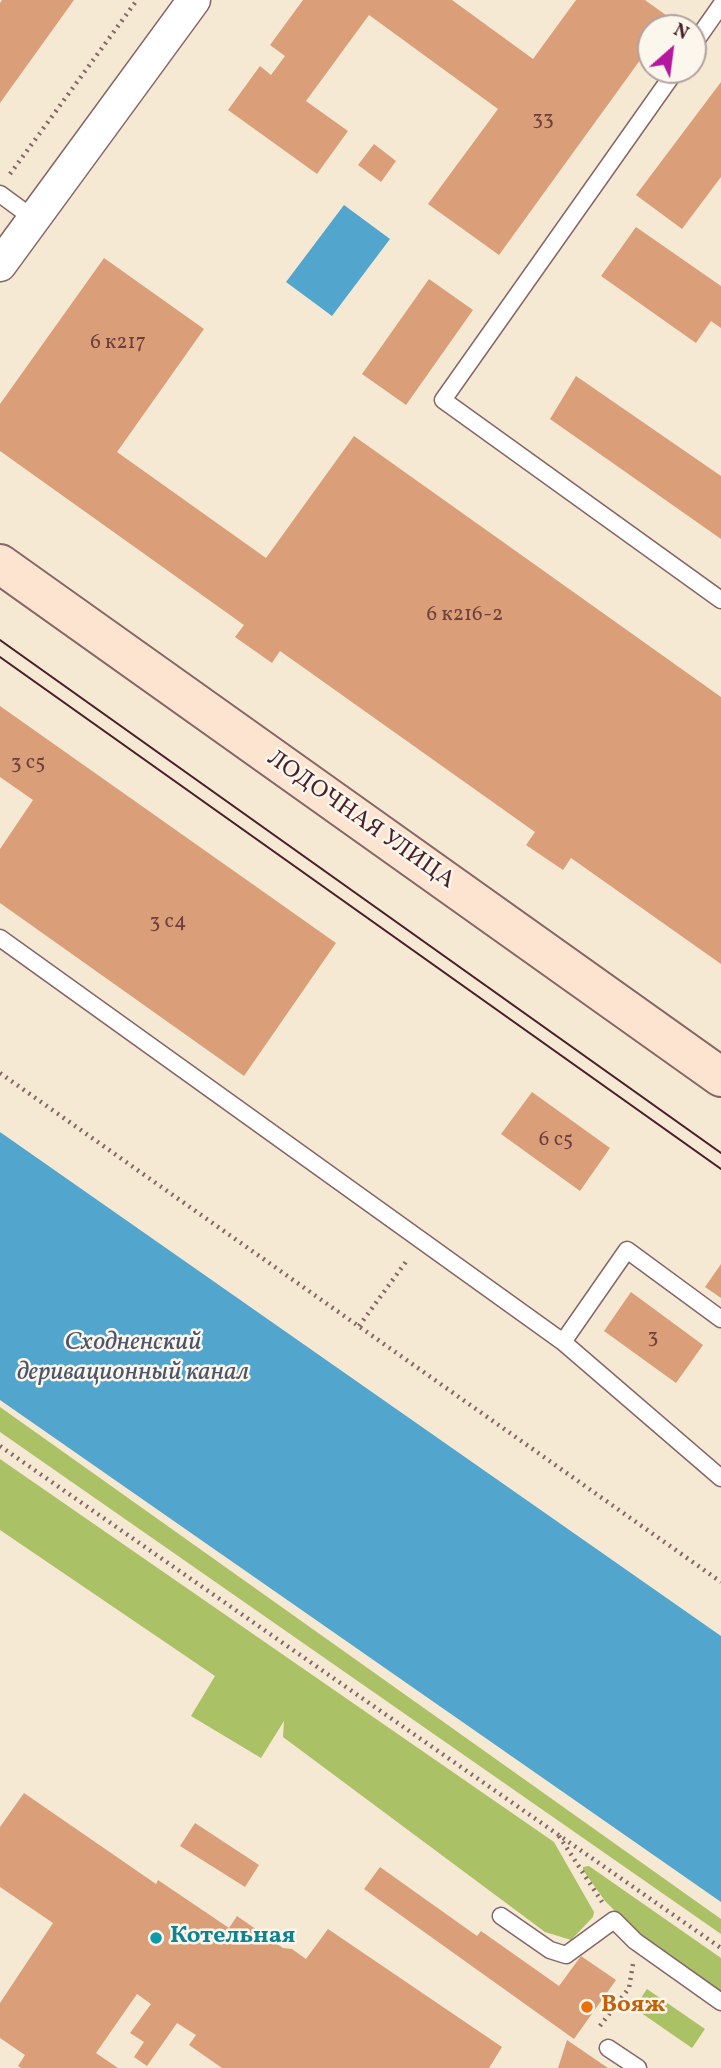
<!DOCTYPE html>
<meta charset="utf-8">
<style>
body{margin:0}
#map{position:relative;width:721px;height:2068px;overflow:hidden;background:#f6e9d4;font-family:Vollkorn,serif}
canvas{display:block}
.north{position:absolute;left:637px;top:14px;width:70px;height:70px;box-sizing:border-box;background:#fbf7ec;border:2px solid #b4a19f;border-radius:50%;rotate:28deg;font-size:19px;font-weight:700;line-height:28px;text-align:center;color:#4a1f2b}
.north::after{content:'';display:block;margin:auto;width:24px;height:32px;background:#b5179e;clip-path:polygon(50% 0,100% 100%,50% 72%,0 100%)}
</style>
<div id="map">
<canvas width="721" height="2068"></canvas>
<div class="north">N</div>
</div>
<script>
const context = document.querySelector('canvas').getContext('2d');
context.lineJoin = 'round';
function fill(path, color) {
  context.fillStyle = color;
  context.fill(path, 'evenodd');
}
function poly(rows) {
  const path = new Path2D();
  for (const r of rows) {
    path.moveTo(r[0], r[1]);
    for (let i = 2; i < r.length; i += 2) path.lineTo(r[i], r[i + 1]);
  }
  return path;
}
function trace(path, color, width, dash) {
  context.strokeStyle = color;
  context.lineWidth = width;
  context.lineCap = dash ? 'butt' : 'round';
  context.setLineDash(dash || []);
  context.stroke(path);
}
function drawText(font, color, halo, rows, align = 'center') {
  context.font = font + ' Vollkorn,serif';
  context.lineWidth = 5;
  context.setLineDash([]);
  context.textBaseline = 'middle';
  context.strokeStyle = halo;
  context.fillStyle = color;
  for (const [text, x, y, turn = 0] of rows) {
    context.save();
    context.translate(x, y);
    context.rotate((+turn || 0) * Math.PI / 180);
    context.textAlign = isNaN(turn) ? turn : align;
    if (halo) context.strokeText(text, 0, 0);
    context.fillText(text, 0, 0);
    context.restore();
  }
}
const green = poly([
 [0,1407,721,1919,721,1934,0,1432],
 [0,1459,554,1842,594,1912,593,1917,571,1940,545,1932,283,1737,284,1721,261,1758,191,1716,215,1676,0,1530],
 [589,1866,721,1958,721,1998,639,1935,605,1901,583,1870,583,1867],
 [647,1989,705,2029,692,2048,634,2008]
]);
const water = poly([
 [344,205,390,239,332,316,286,282],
 [0,1132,721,1636,721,1902,0,1400]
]);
const building = poly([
 [2,0,74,0,0,103,0,3],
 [303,0,452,0,533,59,576,0,645,0,670,18,663,28,651,28,651,45,499,255,428,204,498,109,369,15,306,101,348,131,317,174,228,110,260,66,271,75,285,56,270,45],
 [721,82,721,177,682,229,636,195],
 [374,144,396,161,381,182,358,165],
 [636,227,721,286,721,328,711,321,696,343,601,276],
 [104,258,204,329,117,452,266,558,354,436,721,697,721,964,571,858,563,870,526,845,535,832,280,651,272,663,235,637,244,625,0,451,0,404],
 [429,279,473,310,406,405,362,374],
 [576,376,721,476,721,539,550,419],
 [0,706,336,943,244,1076,0,903,0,849,33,800,0,777],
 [532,1092,610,1148,580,1191,501,1134],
 [721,1264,721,1298,705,1287],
 [631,1292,703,1345,676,1383,604,1331],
 [24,1793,156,1884,158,1880,229,1928,237,1916,283,1948,292,1949,306,1959,328,1929,502,2047,489,2068,222,2068,189,2045,196,2035,177,2023,147,2066,134,2057,144,2042,130,2033,151,2004,137,1994,96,2053,118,2068,21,2068,18,2066,25,2055,0,2038,0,2003,53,1923,0,1887,0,1827],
 [195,1823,259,1865,245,1887,180,1846],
 [380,1867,477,1936,481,1931,559,1986,581,1956,616,1980,574,2039,364,1889],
 [567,2040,608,2068,558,2068]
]);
const path = poly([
 [10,174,137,0],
 [0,1073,721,1582],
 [359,1326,408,1259],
 [0,1446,721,1948],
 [559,1836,602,1902],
 [600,2026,629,1988,633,1964]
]);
const lane = poly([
 [693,45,721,5],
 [676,70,443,400,721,600],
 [0,194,34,219],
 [0,938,563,1342,627,1250,721,1319],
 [563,1342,721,1478],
 [501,1916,550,1950,566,1955,614,1920,635,1941,721,2002],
 [608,2048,638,2068]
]);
const street = poly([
 [0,265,194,0]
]);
const secondary = poly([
 [0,564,721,1077]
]);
const tram = poly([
 [0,640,721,1153],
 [0,657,721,1169]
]);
const markers = [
 [156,1938,7,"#0f9aa8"],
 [587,2007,7,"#e8710a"]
];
const numberNames = [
 ["33",543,120],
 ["6 к217",118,344],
 ["6 к216-2",465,616],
 ["3 с5",28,764],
 ["3 с4",168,923],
 ["6 с5",556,1141],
 ["3",653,1338]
];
const streetNames = [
 ["ЛОДОЧНАЯ УЛИЦА",360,821,35]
];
const cultureNames = [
 ["Котельная",170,1938]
];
const foodNames = [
 ["Вояж",601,2007]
];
const waterNames = [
 ["Сходненский",133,1344],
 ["деривационный канал",133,1374]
];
fill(green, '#aac166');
fill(water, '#52a6ce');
fill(building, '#da9f78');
trace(lane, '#866666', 19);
trace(street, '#866666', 35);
trace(secondary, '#866666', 42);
trace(path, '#866666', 4.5, [2, 5]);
trace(lane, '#fff', 16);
trace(street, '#fff', 32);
trace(secondary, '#fde4d0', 38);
trace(tram, '#4a1f2b', 2);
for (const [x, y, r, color] of markers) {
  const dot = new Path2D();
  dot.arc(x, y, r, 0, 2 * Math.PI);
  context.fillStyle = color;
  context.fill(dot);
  trace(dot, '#fbf7ec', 2.5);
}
drawText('21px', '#6e3f3e', null, numberNames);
drawText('24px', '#4a1f2b', '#fbf7ec', streetNames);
drawText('bold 24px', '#0d838f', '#fbf7ec', cultureNames, 'left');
drawText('bold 24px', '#c56008', '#fbf7ec', foodNames, 'left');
drawText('italic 26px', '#4d556c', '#fbf7ec', waterNames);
</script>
